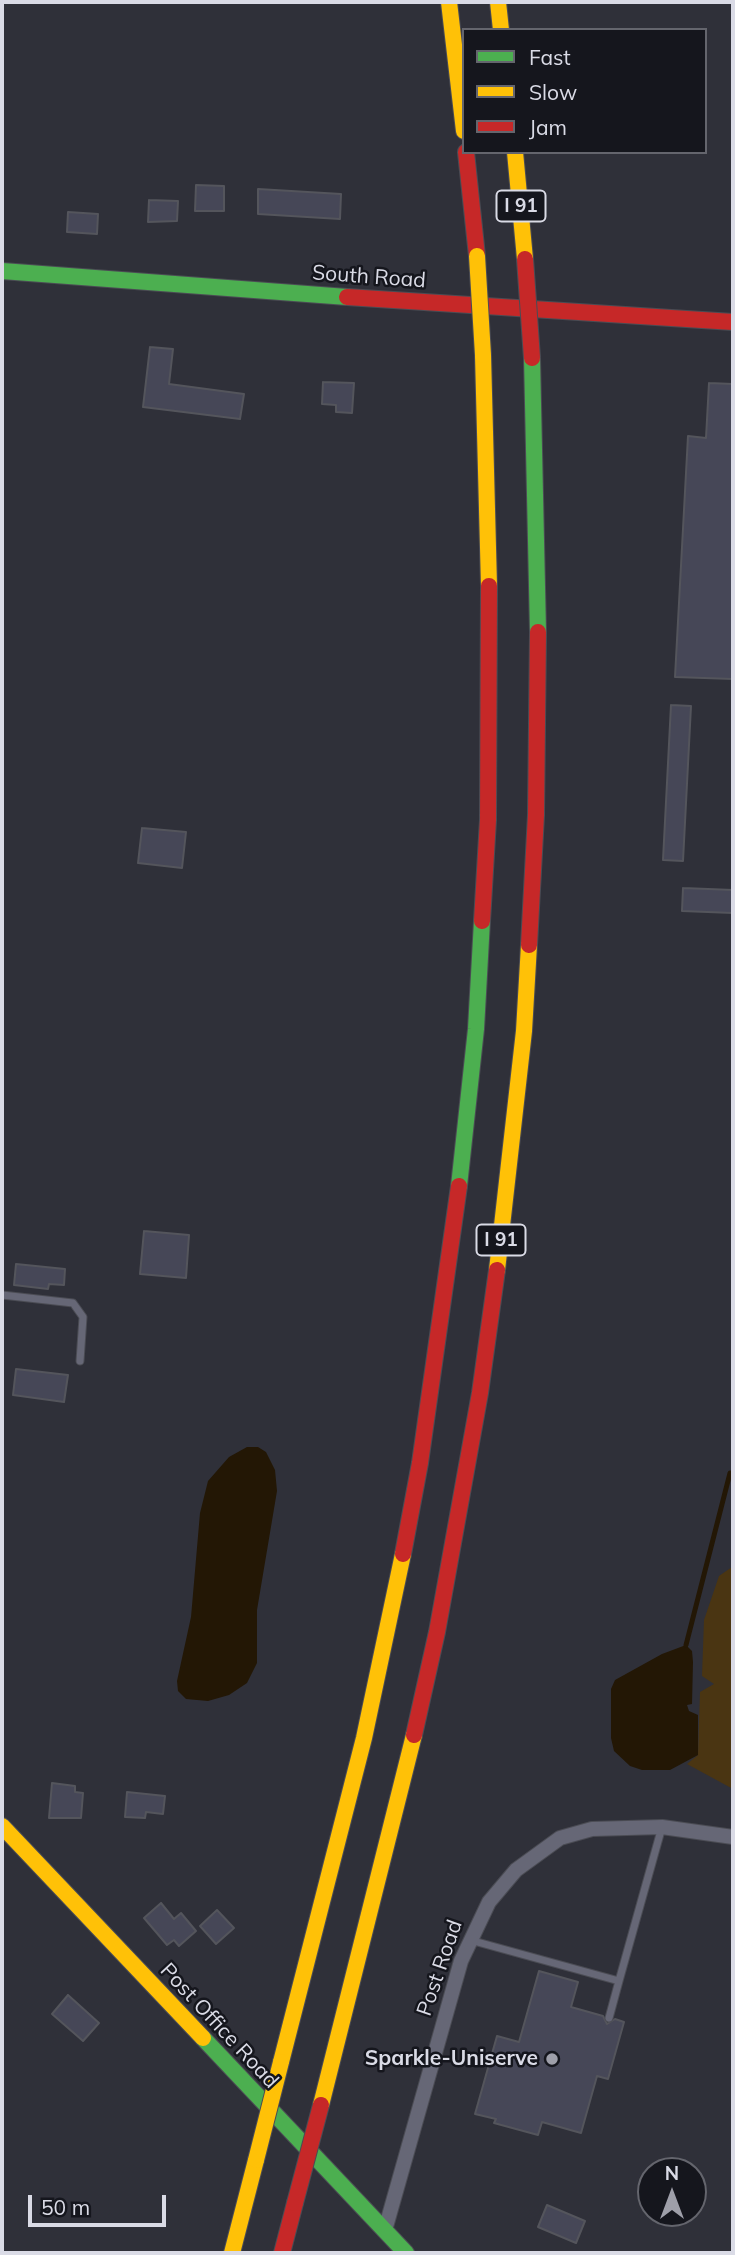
<!DOCTYPE html>
<style>
body{margin:0}
#map{position:relative;width:735px;height:2255px;overflow:hidden;background:#2f3039;font-family:Mulish,sans-serif}
canvas{display:block}
.frame{position:absolute;inset:0;border:4px solid #dadbe6;pointer-events:none}
.legend{position:absolute;left:462px;top:28px;width:245px;height:126px;box-sizing:border-box;background:#15161d;border:2px solid #64656d;margin:0;padding:9px 12px;list-style:none;font-size:21px;color:#dadbe6}
.legend li{display:flex;align-items:center;gap:14px;height:35px}
.legend b{width:35px;border:2px solid #64656d}
.north{position:absolute;left:637px;top:2157px;width:70px;height:70px;box-sizing:border-box;background:#15161d;border:2px solid #64656d;border-radius:50%;rotate:0deg;font-size:19px;font-weight:700;line-height:28px;text-align:center;color:#dadbe6}
.north::after{content:'';display:block;margin:auto;width:24px;height:32px;background:#9e9fa9;clip-path:polygon(50% 0,100% 100%,50% 72%,0 100%)}
.scale{position:absolute;left:28px;top:2195px;width:138px;height:32px;box-sizing:border-box;border:4px solid #dadbe6;border-top:0;padding-left:9px;font-size:21px;line-height:24px;white-space:nowrap;color:#dadbe6;-webkit-text-stroke:5px #15161d;paint-order:stroke}
</style>
<div id="map">
<canvas width="735" height="2255"></canvas>
<div class="frame"></div>
<ul class="legend">
<li><b style="height:9px;background:#4caf50"></b>Fast</li>
<li><b style="height:9px;background:#ffc107"></b>Slow</li>
<li><b style="height:9px;background:#c62828"></b>Jam</li>
</ul>
<div class="north">N</div>
<div class="scale">50 m</div>
</div>
<script>
const context = document.querySelector('canvas').getContext('2d');
context.lineJoin = 'round';
function fill(path, color) {
  context.fillStyle = color;
  context.fill(path, 'evenodd');
}
function poly(rows) {
  const path = new Path2D();
  for (const r of rows) {
    path.moveTo(r[0], r[1]);
    for (let i = 2; i < r.length; i += 2) path.lineTo(r[i], r[i + 1]);
  }
  return path;
}
function trace(path, color, width, dash) {
  context.strokeStyle = color;
  context.lineWidth = width;
  context.lineCap = dash ? 'butt' : 'round';
  context.setLineDash(dash || []);
  context.stroke(path);
}
function drawText(font, color, halo, rows, align = 'center') {
  context.font = font + ' Mulish,sans-serif';
  context.lineWidth = 5;
  context.setLineDash([]);
  context.textBaseline = 'middle';
  context.strokeStyle = halo;
  context.fillStyle = color;
  for (const [text, x, y, turn = 0] of rows) {
    context.save();
    context.translate(x, y);
    context.rotate((+turn || 0) * Math.PI / 180);
    context.textAlign = isNaN(turn) ? turn : align;
    if (halo) context.strokeText(text, 0, 0);
    context.fillText(text, 0, 0);
    context.restore();
  }
}
const green = poly([
 [733,1558,733,1789,687,1764,698,1755,700,1692,714,1684,702,1676,704,1620,719,1576,732,1567]
]);
const water = poly([
 [247,1447,258,1447,266,1452,275,1470,277,1491,257,1610,257,1663,247,1683,229,1695,208,1701,186,1699,178,1691,177,1681,191,1617,200,1513,208,1481,229,1457],
 [686,1645,692,1651,693,1662,692,1704,687,1705,689,1711,698,1715,698,1755,670,1770,642,1770,630,1766,614,1751,611,1738,611,1689,615,1680,662,1654]
]);
const stream = poly([
 [686,1645,730,1473,733,1473]
]);
const building = poly([
 [196,185,224,186,224,211,195,211,196,185],
 [258,189,341,194,340,219,258,214,258,189],
 [149,200,178,201,177,221,148,222,149,200],
 [68,212,98,214,97,234,67,232,68,212],
 [150,347,173,349,169,384,244,394,240,419,143,407,150,347],
 [323,382,354,383,352,413,336,412,336,405,322,404,323,382],
 [709,383,733,384,733,679,675,677,688,436,706,438,709,383],
 [671,705,691,706,683,861,663,860,671,705],
 [142,828,186,832,182,868,138,863,142,828],
 [683,888,733,890,733,913,682,911,683,888],
 [144,1231,189,1235,186,1278,140,1274,144,1231],
 [16,1264,65,1269,64,1285,49,1284,48,1289,14,1285,16,1264],
 [16,1369,68,1375,64,1402,13,1395,16,1369],
 [52,1783,75,1786,75,1792,83,1793,81,1818,49,1818,52,1783],
 [127,1792,165,1796,163,1814,146,1812,145,1818,125,1817,127,1792],
 [161,1903,174,1919,181,1913,196,1931,179,1946,174,1940,167,1945,144,1918,161,1903],
 [217,1910,234,1928,216,1944,200,1926,217,1910],
 [539,1971,578,1982,571,2007,603,2016,607,2024,615,2019,624,2022,608,2079,597,2076,581,2133,542,2122,538,2135,494,2123,496,2119,475,2114,497,2036,519,2042,539,1971],
 [68,1995,99,2023,83,2041,52,2014,68,1995],
 [547,2205,585,2221,576,2243,538,2227,547,2205]
]);
const lane = poly([
 [2,1295,73,1303,83,1317,80,1361],
 [470,1940,619,1981,662,1827],
 [609,2018,619,1981]
]);
const street = poly([
 [385,2230,461,1961,489,1902,516,1870,560,1838,592,1829,662,1827,733,1837]
]);
const fast = poly([
 [2,271,347,297],
 [532,358,538,632],
 [459,1186,476,1029,482,921],
 [203,2038,406,2253]
]);
const slow = poly([
 [449,2,464,131],
 [498,2,501,30],
 [515,152,525,259],
 [483,355,489,586],
 [497,1270,524,1031,529,945],
 [2,1826,203,2038],
 [281,2062,364,1738,403,1554],
 [321,2105,414,1735],
 [232,2253,256,2160]
]);
const jam = poly([
 [466,152,477,256],
 [347,297,733,322],
 [482,921,488,820,489,586],
 [529,945,536,815,538,632],
 [403,1554,420,1463,459,1186],
 [414,1735,437,1632,480,1393,497,1270],
 [282,2253,295,2203]
]);
const slowBridge = poly([
 [477,256,483,355],
 [256,2160,281,2062]
]);
const jamBridge = poly([
 [525,259,532,358],
 [295,2203,321,2105]
]);
const markers = [
 [552,2059,7,"#9e9fa9"]
];
const shields = [
 [521,206,49],
 [501,1240,49]
];
const shieldNames = [
 ["I 91",521,206],
 ["I 91",501,1240]
];
const streetNames = [
 ["South Road",369,277,4],
 ["Post Road",440,1968,-71],
 ["Post Office Road",219,2026,47]
];
const poiNames = [
 ["Sparkle-Uniserve",538,2059]
];
fill(green, '#4a3512');
fill(water, '#231705');
trace(stream, '#231705', 5);
fill(building, '#464757');
trace(building, '#54555c', 2);
trace(lane, '#4b4c54', 9);
trace(street, '#4b4c54', 16);
trace(fast, '#4b4c54', 18);
trace(slow, '#4b4c54', 18);
trace(jam, '#4b4c54', 18);
trace(lane, '#666776', 7);
trace(street, '#666776', 14);
trace(fast, '#4caf50', 16);
trace(slow, '#ffc107', 16);
trace(jam, '#c62828', 16);
trace(slowBridge, '#4b4c54', 18, []);
trace(jamBridge, '#4b4c54', 18, []);
trace(slowBridge, '#ffc107', 16);
trace(jamBridge, '#c62828', 16);
for (const [x, y, r, color] of markers) {
  const dot = new Path2D();
  dot.arc(x, y, r, 0, 2 * Math.PI);
  context.fillStyle = color;
  context.fill(dot);
  trace(dot, '#15161d', 2.5);
}
for (const [x, y, w] of shields) {
  const box = new Path2D();
  box.roundRect(x - w / 2, y - 15.5, w, 31, 5);
  context.fillStyle = '#15161d';
  context.fill(box);
  trace(box, '#dadbe6', 2);
}
drawText('bold 19px', '#dadbe6', null, shieldNames);
drawText('21px', '#dadbe6', '#15161d', streetNames);
drawText('bold 21px', '#dadbe6', '#15161d', poiNames, 'right');
</script>
